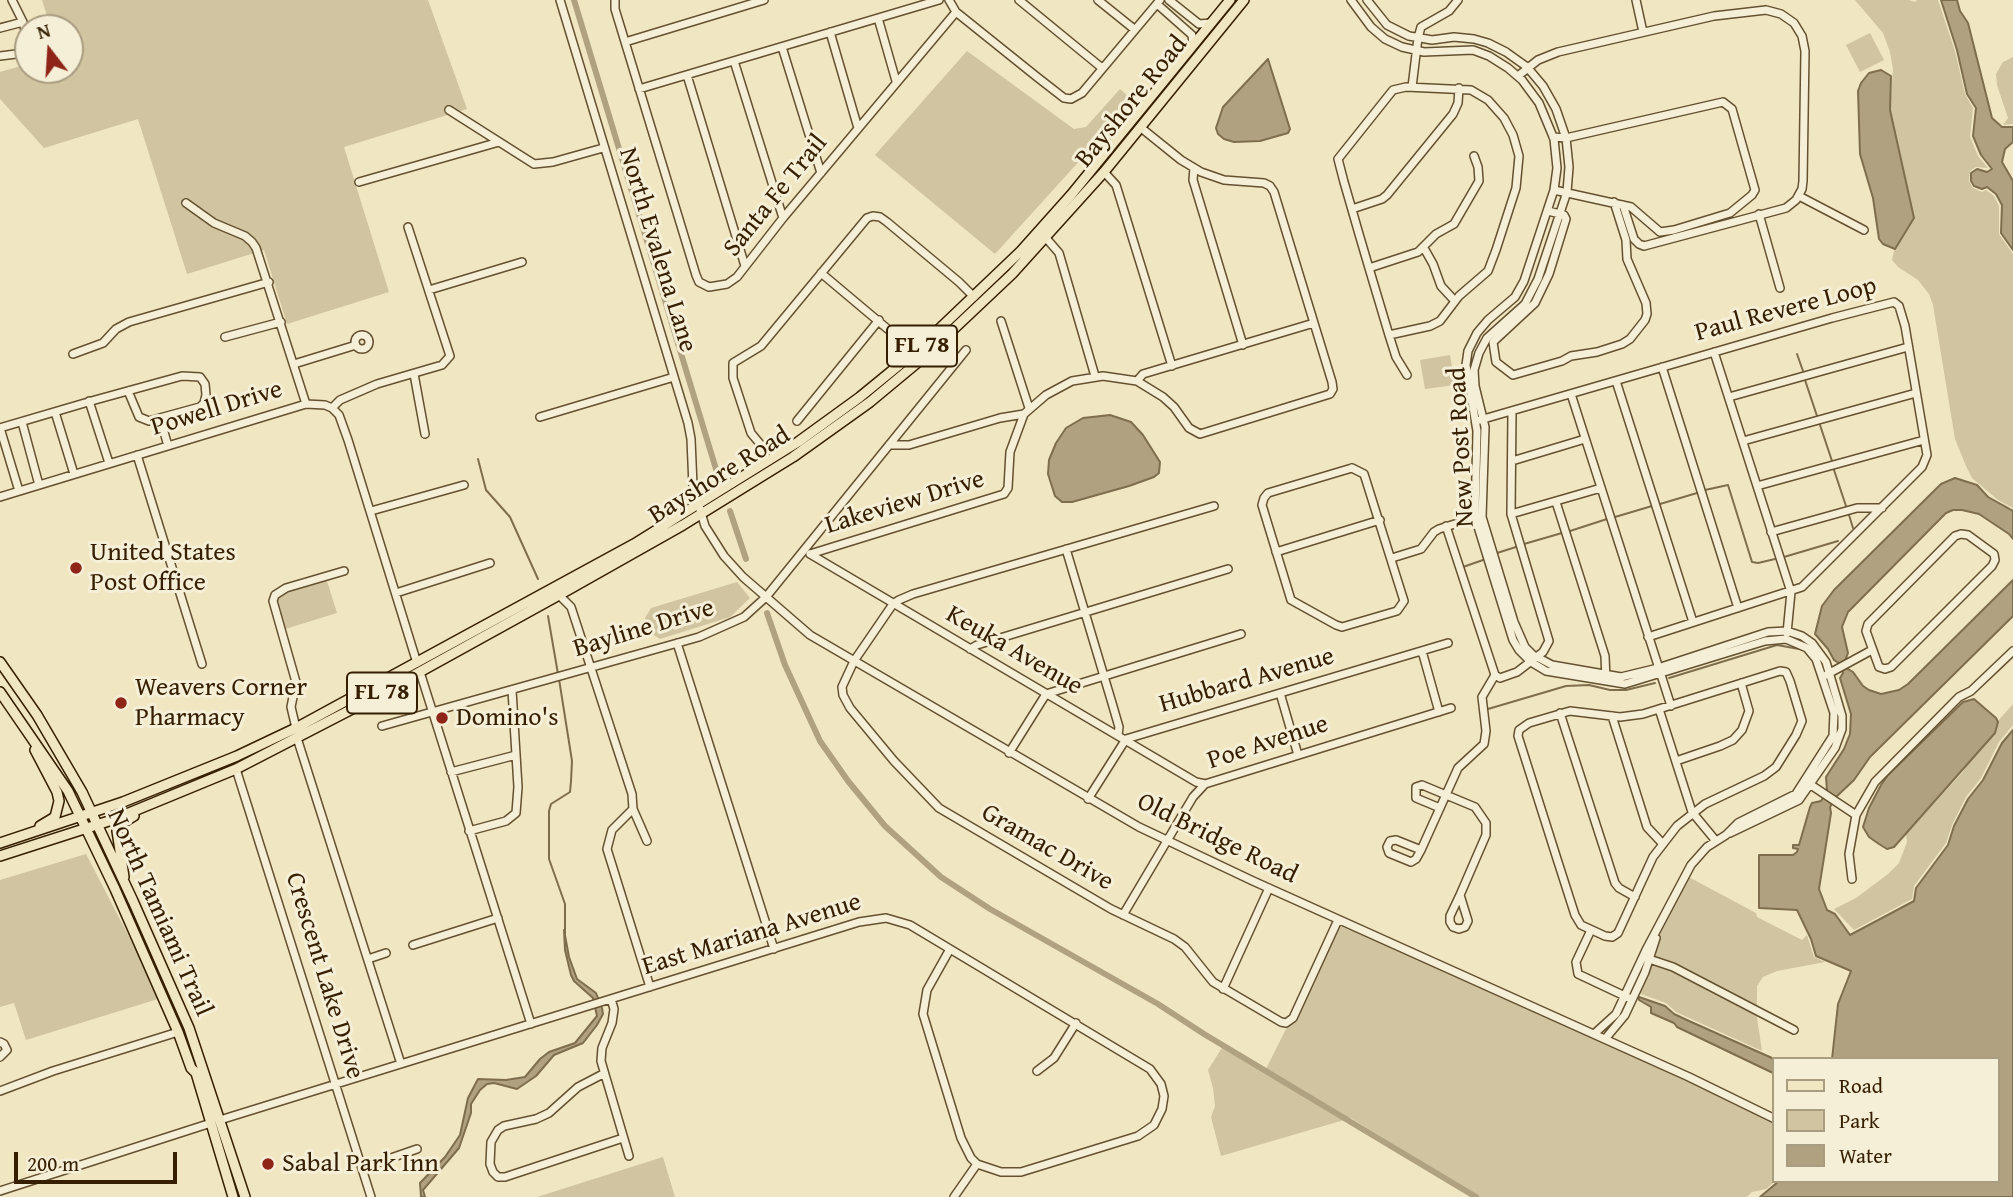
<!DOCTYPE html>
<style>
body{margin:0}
#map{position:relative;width:2013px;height:1197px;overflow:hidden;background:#f0e6c2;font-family:"Gentium Book Plus",serif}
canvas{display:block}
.legend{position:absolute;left:1772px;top:1057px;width:228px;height:126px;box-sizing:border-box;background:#f5efd7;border:2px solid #a89c81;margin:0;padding:9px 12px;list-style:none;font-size:21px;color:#351f00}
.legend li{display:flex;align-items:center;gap:14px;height:35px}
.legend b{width:35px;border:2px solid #a89c81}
.north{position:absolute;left:14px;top:14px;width:70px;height:70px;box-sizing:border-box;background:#f5efd7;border:2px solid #a89c81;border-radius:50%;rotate:343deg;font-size:19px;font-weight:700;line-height:28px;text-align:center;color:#351f00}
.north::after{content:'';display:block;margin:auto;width:24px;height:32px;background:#8f2418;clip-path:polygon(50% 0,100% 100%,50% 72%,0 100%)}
.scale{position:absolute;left:14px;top:1152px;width:163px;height:32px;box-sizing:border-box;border:4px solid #351f00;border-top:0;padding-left:9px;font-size:21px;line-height:24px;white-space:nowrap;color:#351f00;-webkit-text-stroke:5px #f5efd7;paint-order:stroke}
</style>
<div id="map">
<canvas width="2013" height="1197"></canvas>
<ul class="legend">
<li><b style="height:9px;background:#f0e6c2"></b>Road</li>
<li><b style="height:19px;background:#d0c4a1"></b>Park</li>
<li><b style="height:19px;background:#b0a280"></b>Water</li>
</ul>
<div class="north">N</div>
<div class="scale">200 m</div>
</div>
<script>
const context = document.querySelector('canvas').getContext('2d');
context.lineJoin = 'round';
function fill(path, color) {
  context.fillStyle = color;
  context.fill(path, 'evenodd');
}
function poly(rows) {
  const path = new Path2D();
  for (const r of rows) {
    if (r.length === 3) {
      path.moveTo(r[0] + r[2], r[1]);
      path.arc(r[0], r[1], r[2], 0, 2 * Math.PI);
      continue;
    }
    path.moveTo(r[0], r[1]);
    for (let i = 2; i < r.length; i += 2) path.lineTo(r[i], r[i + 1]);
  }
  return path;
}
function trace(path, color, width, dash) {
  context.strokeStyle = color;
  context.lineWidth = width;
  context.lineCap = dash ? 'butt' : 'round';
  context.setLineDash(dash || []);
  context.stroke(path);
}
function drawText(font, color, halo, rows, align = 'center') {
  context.font = font + ' "Gentium Book Plus",serif';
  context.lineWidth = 6;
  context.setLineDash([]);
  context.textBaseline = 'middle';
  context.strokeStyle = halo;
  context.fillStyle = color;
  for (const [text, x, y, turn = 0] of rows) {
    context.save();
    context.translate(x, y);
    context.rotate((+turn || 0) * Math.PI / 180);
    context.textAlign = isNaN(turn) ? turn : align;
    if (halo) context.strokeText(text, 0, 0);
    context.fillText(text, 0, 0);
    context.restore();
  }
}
const green = poly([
 [42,0,428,0,467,109,344,147,389,292,287,324,264,250,187,274,138,119,44,148,0,99,0,72,28,64,28,70,70,70,70,28,51,28],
 [1855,0,1909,0,1915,2,1917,0,1938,0,1955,51,1965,94,1973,108,1970,137,1978,156,1988,168,1976,167,1970,171,1969,181,1973,188,1982,192,1986,190,1994,196,1999,206,1999,234,2013,254,2013,508,1998,500,1972,478,1966,466,1955,439,1933,305,1929,294,1918,280,1898,267,1892,260,1894,251,1914,218,1890,110,1893,69,1890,52,1883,33],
 [1870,33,1884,60,1860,72,1846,45],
 [967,51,1074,129,1086,127,1120,89,1131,99,1092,147,995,254,875,155],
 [2013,57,2013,124,2003,125,2008,118,1997,85,1996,74,2003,62],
 [1450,355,1455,385,1425,389,1420,360],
 [326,578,337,613,282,630,276,606,278,596],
 [737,582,750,598,730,617,660,639,649,632,645,618,651,608],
 [2013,704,2013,725,1999,742,1981,778,1966,797,1952,825,1946,843,1914,886,1912,899,1854,930,1834,909,1856,898,1888,874,1899,863,1907,842,1906,834,1962,773,1998,721],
 [86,854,140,958,158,999,26,1040,14,1003,0,1007,0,880],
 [1683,874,1756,913,1757,917,1802,940,1807,935,1814,957,1825,962,1777,971,1763,977,1757,986,1757,1018,1762,1051,1676,1012,1666,1003,1641,994,1636,997,1637,1000,1627,996],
 [1338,925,1529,1003,1773,1123,1773,1181,1775,1181,1766,1189,1752,1192,1747,1197,1475,1197,1475,1195,1351,1118,1221,1156,1211,1117,1215,1106,1213,1088,1208,1070,1223,1046,1266,1069],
 [663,1157,675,1197,537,1197]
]);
const water = poly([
 [1941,0,1957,0,1960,11,1968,23,1992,118,2002,127,2013,127,2013,142,2005,149,2002,162,2013,181,2013,250,2001,233,2002,205,1996,194,1987,187,1982,189,1974,186,1971,181,1971,173,1977,169,1987,172,1992,169,1981,155,1973,136,1976,108,1967,94,1957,50,1941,0],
 [1268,59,1290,129,1288,133,1260,141,1234,142,1224,139,1218,134,1216,128,1223,107,1268,59],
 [1881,70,1891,76,1890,110,1914,218,1895,249,1883,244,1879,239,1873,198,1860,154,1858,91,1861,83,1869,73,1881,70],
 [1110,415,1131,422,1143,435,1160,462,1159,473,1154,477,1129,486,1072,502,1062,502,1055,496,1048,474,1049,460,1056,443,1066,428,1083,418,1110,415],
 [1955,478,1977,485,1988,497,2013,511,2013,539,2009,534,1979,514,1962,510,1953,510,1946,513,1848,612,1842,627,1848,653,1845,661,1848,669,1853,672,1863,686,1869,690,1881,694,1899,690,1908,684,2013,580,2013,616,1870,757,1854,780,1836,797,1830,807,1831,813,1819,889,1827,910,1835,914,1850,935,1914,901,1916,888,1948,845,1954,826,1968,799,1983,780,2002,743,2013,730,2013,1197,1760,1197,1779,1181,1997,1181,1997,1059,1832,1059,1838,1004,1851,971,1816,956,1811,939,1797,910,1759,908,1759,855,1793,855,1797,852,1798,849,1793,848,1793,845,1799,845,1810,807,1812,803,1821,801,1827,791,1826,777,1844,749,1850,734,1851,714,1840,678,1843,673,1840,664,1834,660,1828,649,1815,634,1822,606,1834,590,1941,484,1955,478],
 [1974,699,1996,718,1998,722,1995,733,1894,847,1887,849,1879,844,1869,837,1863,827,1869,808,1881,785,1888,775,1963,702,1974,699],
 [564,930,569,957,577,979,596,993,602,1008,603,1014,597,1025,583,1043,554,1055,536,1076,517,1089,494,1083,487,1084,480,1090,471,1104,471,1113,459,1148,423,1190,425,1197,421,1197,420,1183,445,1157,460,1135,468,1098,478,1079,506,1080,525,1077,540,1059,549,1052,575,1043,597,1016,593,998,574,981,571,975,565,950,564,930],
 [1639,997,1665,1006,1674,1014,1689,1021,1772,1058,1774,1059,1773,1073,1677,1027,1674,1023,1651,1013,1651,1007,1639,1000,1639,997]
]);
const stream = poly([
 [1797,354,1803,371],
 [1805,380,1817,416],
 [1820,425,1832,461],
 [478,459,486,490,510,517,538,579],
 [1834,470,1846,506],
 [1705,490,1728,485,1752,562,1758,563,1775,559],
 [1660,504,1697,493],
 [1849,515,1853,528],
 [1615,517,1652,506],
 [1570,531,1607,519],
 [1524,544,1562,533],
 [1497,553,1516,547],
 [1784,557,1838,541],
 [1463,567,1483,560],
 [548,616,558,674],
 [1669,678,1777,645,1799,649],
 [559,679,572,761,571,781,570,792,551,804,549,811,549,859,565,904,565,939],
 [1488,709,1566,686,1589,685,1610,690,1626,690,1655,683]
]);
const canal = poly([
 [574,0,719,479],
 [730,511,746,559],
 [767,613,785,665,820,741,848,781,885,826,941,877,990,909,1158,1004,1204,1034,1476,1197]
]);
const minor = poly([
 [560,0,688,423,691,439,693,486,705,526,724,556,743,577,810,635,1139,827,1253,881,1689,1077,1773,1118],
 [615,0,615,9,696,275,699,282,709,287,727,284,737,277,783,218,956,12],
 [949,0,956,12,1037,77,1064,98,1071,99,1082,93,1160,0],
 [1019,0,1102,68],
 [1098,0,1134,29],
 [1169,0,1199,24,1211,23],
 [1351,0,1371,27,1385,39,1402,47,1424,52,1473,50,1489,56,1508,68,1522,80,1539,103,1554,139,1557,168,1554,190,1524,281,1515,297,1488,320,1477,333,1468,351,1466,365,1477,431,1475,517,1513,640,1519,650,1531,662,1546,671,1625,684,1765,641,1786,639,1807,648,1816,659,1834,713,1833,736,1796,794,1738,823,1726,835,1707,847,1691,865,1646,950,1616,1014,1594,1034],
 [1367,0,1387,25,1409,36,1432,40,1454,37,1474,39,1488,43,1506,52,1527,67,1543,86,1556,109,1566,138,1569,167,1567,192,1538,279,1525,304,1487,338,1479,353,1474,370,1475,386,1485,427,1482,517,1514,622,1525,647,1533,655,1552,665,1621,677,1658,668,1768,632,1787,631,1802,636,1812,643,1826,662,1842,716,1842,729,1835,748,1799,800,1730,833],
 [1636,0,1643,32],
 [1157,4,1192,35,1193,45],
 [878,18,896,81],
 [0,28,23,22],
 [830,32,858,128],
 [625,42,764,0],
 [782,47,821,173],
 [0,56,16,54,26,45,27,38,23,22,12,0],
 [734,61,783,218],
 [687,75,745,266],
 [1518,76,1538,60,1558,52,1714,16,1766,10,1781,14,1794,23,1802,36,1805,51,1803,181,1802,189,1796,200,1786,208,1644,246,1639,244,1634,239,1623,205],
 [1412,87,1418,38,1421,27,1449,11,1458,0],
 [639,89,939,0],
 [449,110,534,164,553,162,603,148],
 [1553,137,1566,138,1723,102,1732,109,1755,190,1752,195,1730,213,1674,230,1660,232,1631,207,1554,190],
 [1194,168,1193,180,1243,345],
 [1104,172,1116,185,1172,366],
 [359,182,499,142],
 [1799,196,1864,230],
 [186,203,214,223,245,236,252,242,256,248,306,404],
 [1352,209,1382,199,1387,195,1453,114,1458,103,1459,88],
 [1548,211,1564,215,1566,219,1549,274,1535,303,1493,342,1496,362,1513,375,1562,361,1571,356,1597,352,1622,344,1630,339,1645,320,1647,314,1646,303,1627,259,1626,240,1614,202],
 [1759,214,1780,288],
 [1046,238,1059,253,1095,376],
 [1424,248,1433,264,1441,286,1454,300],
 [1369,268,1418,252,1436,234,1454,224,1479,181,1478,167,1474,156],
 [821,273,915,352],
 [429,290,522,262],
 [1001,321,1029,408],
 [362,342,7],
 [1389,335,1430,326,1440,321,1459,296,1488,271,1496,250,1516,188,1519,156,1513,135,1504,118,1488,100,1471,90,1406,87,1393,90,1338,159,1344,182,1359,234,1369,268,1389,335,1396,357,1407,375],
 [225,337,281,322],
 [1714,352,1791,592,1787,633],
 [73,354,103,343,116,329,129,322,269,282],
 [294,364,356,345],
 [1662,367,1738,608],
 [414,374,425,434],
 [1137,381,1143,374,1314,323],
 [1616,381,1693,622],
 [1571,394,1671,706],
 [1729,397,1908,347],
 [89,401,109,463],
 [332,408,339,415,348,440,417,663],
 [332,408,340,400,377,384,442,365,450,356,408,227],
 [55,412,74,474],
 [540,417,674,377],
 [160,418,168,446],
 [1480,420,1832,318,1894,302,1899,306,1905,326,1927,455,1922,467,1802,587,1648,637],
 [797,421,879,320],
 [22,422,39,485],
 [0,428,95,400,182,376,200,377,205,384,206,395,204,403,200,407,149,421,139,417,128,391],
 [0,428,19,491],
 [1743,441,1916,393],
 [761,445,751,433,733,378,733,363,761,346,867,218,873,216,880,217,887,222,959,282,974,297],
 [889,445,909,445,1000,418,1024,414],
 [137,455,202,664],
 [1512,461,1585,439],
 [1352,468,1364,474,1404,601,1397,611,1342,627,1336,625,1291,600,1262,505,1264,498,1268,493,1352,468],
 [1757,486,1924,440],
 [0,497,306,404,325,405,332,408],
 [1556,502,1605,656,1606,680],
 [1214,506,913,594,899,600,893,604,854,661,842,687,843,695,850,708,894,761,939,808,1111,909,1174,939,1185,947,1213,982,1281,1022,1286,1023,1293,1018,1338,920],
 [371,511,464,485],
 [1511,514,1601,488],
 [1446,526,1495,675,1500,678,1517,672,1543,652,1549,641,1511,514,1512,412],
 [1771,532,1857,508,1882,508],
 [1961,534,1968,535,1994,554,1995,560,1992,566,1891,667,1885,669,1879,667,1866,631,1868,624,1955,536,1961,534],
 [1066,549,1112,703,1119,727,1118,735],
 [1276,552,1380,520],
 [810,554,1004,494,1008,488,1010,452,1024,414,1046,395,1072,381,1103,376,1137,381,1163,397,1174,407,1189,428,1200,434,1330,394,1333,389,1332,382,1274,192,1270,186,1264,183,1224,180,1201,172,1181,160,1140,127],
 [810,554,1196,782,1205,784],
 [1392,558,1421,549,1434,532,1439,529,1477,517],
 [396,593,490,563],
 [559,595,571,607,632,794,633,809,612,830,607,849,650,987],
 [677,643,774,949],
 [970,649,977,645,1228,569],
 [1422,651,1439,712],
 [1780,671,1786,672,1790,681,1802,721,1796,735,1776,767,1764,776,1705,804,1677,826,1653,857,1618,933,1612,937,1605,936,1581,925,1575,915,1558,862,1518,736,1519,730,1529,723,1570,711,1620,717,1643,714,1780,671],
 [420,672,531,1024],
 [1826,675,1872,650],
 [1280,693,1298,755],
 [1659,709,1692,812,1716,841],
 [1560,713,1615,883,1619,888,1635,897],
 [1612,716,1647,827,1662,843],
 [382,726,699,637,744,617,766,597,966,350],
 [296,728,291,707,296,682,273,601,275,595,286,588,344,571],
 [297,738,401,1064],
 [1009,753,1046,694,1241,634],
 [1676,761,1720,746,1733,740,1742,730,1749,711,1741,683],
 [236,769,371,1197],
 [451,772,516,755],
 [1808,783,1856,815],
 [1088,799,1126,739,1448,643],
 [1440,808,1416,798,1416,787,1422,785,1475,807,1486,823,1486,835,1460,895],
 [633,809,647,841],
 [469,831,506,821,516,813,518,787,512,690],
 [1396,840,1421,850,1416,859,1411,862,1389,853,1387,847,1390,841,1396,840],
 [1421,850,1458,768,1484,744,1486,731,1482,697,1495,675],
 [1852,879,1849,854,1856,815,1875,782,1959,697,1971,691,2013,651],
 [1460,895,1468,921,1465,927,1459,929,1453,927,1450,922,1450,916,1460,895],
 [1123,915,1193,797,1205,784,1451,708],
 [1591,930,1576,962,1578,974,1629,998],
 [413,945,498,918],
 [1643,957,1673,967,1794,1030],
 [368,959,386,953],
 [1223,989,1269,888],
 [611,999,614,1009,612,1023,602,1048,601,1061,629,1156],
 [1605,1039,1625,1015,1645,972,1656,938],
 [0,1042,4,1044,7,1050,0,1057],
 [1037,1071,1054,1058,1076,1023],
 [603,1074,578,1087,549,1113,536,1119,504,1126,498,1130,491,1142,490,1164,493,1172,498,1177,505,1177,623,1138],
 [0,1091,53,1071,178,1032],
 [220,1120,859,922,886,918,910,925,1150,1069,1161,1084,1164,1096,1162,1109,1154,1125,1138,1136,1021,1172,1001,1172,977,1164,971,1158,961,1138,923,1014,927,990,950,949],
 [362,1168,417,1149],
 [0,1191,211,1123],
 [954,1197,977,1164]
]);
const major = poly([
 [0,662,37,715,82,792,133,901,189,1028,245,1197],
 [0,692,68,791,115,889,178,1032,191,1068,196,1073,233,1197],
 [35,750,57,792,59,801,55,817,40,826],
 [0,843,123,802,237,756,296,728,634,544,798,442,860,397,915,352,1021,251,1071,195,1230,0],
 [0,856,112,820,236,769,358,706,559,595,683,525,793,457,870,402,923,358,1012,274,1104,172,1244,0],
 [124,877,117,831,121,824,134,816]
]);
const markers = [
 [76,568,7,"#8f2418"],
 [121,703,7,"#8f2418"],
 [442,718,7,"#8f2418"],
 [268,1164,7,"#8f2418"]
];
const shields = [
 [922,346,70],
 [382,693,70]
];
const shieldNames = [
 ["FL 78",922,346],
 ["FL 78",382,693]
];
const streetNames = [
 ["Bayshore Road",1132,102,-51],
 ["Santa Fe Trail",776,196,-51],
 ["North Evalena Lane",657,250,73],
 ["Paul Revere Loop",1786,310,-15],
 ["Powell Drive",217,409,-17],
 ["New Post Road",1462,447,-93],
 ["Bayshore Road",720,476,-32],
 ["Lakeview Drive",905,503,-17],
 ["Bayline Drive",644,629,-17],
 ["Keuka Avenue",1014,651,30],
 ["Hubbard Avenue",1247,681,-16],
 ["Poe Avenue",1268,743,-18],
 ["Old Bridge Road",1217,839,26],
 ["Gramac Drive",1047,848,30],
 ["North Tamiami Trail",159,913,66],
 ["East Mariana Avenue",752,935,-17],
 ["Crescent Lake Drive",324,976,73]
];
const poiNames = [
 ["United States",90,553],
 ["Post Office",90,583],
 ["Weavers Corner",135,688],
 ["Pharmacy",135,718],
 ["Domino's",456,718],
 ["Sabal Park Inn",282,1164]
];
fill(green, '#d0c4a1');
fill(water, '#b0a280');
trace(water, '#7f6e4d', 2);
trace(stream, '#7f6e4d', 2);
trace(canal, '#b0a280', 6);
trace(minor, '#645130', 10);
trace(major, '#351f00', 12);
trace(minor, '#f5efd7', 7);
trace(major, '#f0e6c2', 9);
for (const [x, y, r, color] of markers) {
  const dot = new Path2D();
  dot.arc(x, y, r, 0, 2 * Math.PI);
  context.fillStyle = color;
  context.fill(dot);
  trace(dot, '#f5efd7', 2.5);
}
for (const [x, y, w] of shields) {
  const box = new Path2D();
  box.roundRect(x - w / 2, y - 20.5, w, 41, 5);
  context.fillStyle = '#f5efd7';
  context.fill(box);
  trace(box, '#351f00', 2);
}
drawText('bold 24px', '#351f00', null, shieldNames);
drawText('26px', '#351f00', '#f5efd7', streetNames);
drawText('26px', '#351f00', '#f5efd7', poiNames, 'left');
</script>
